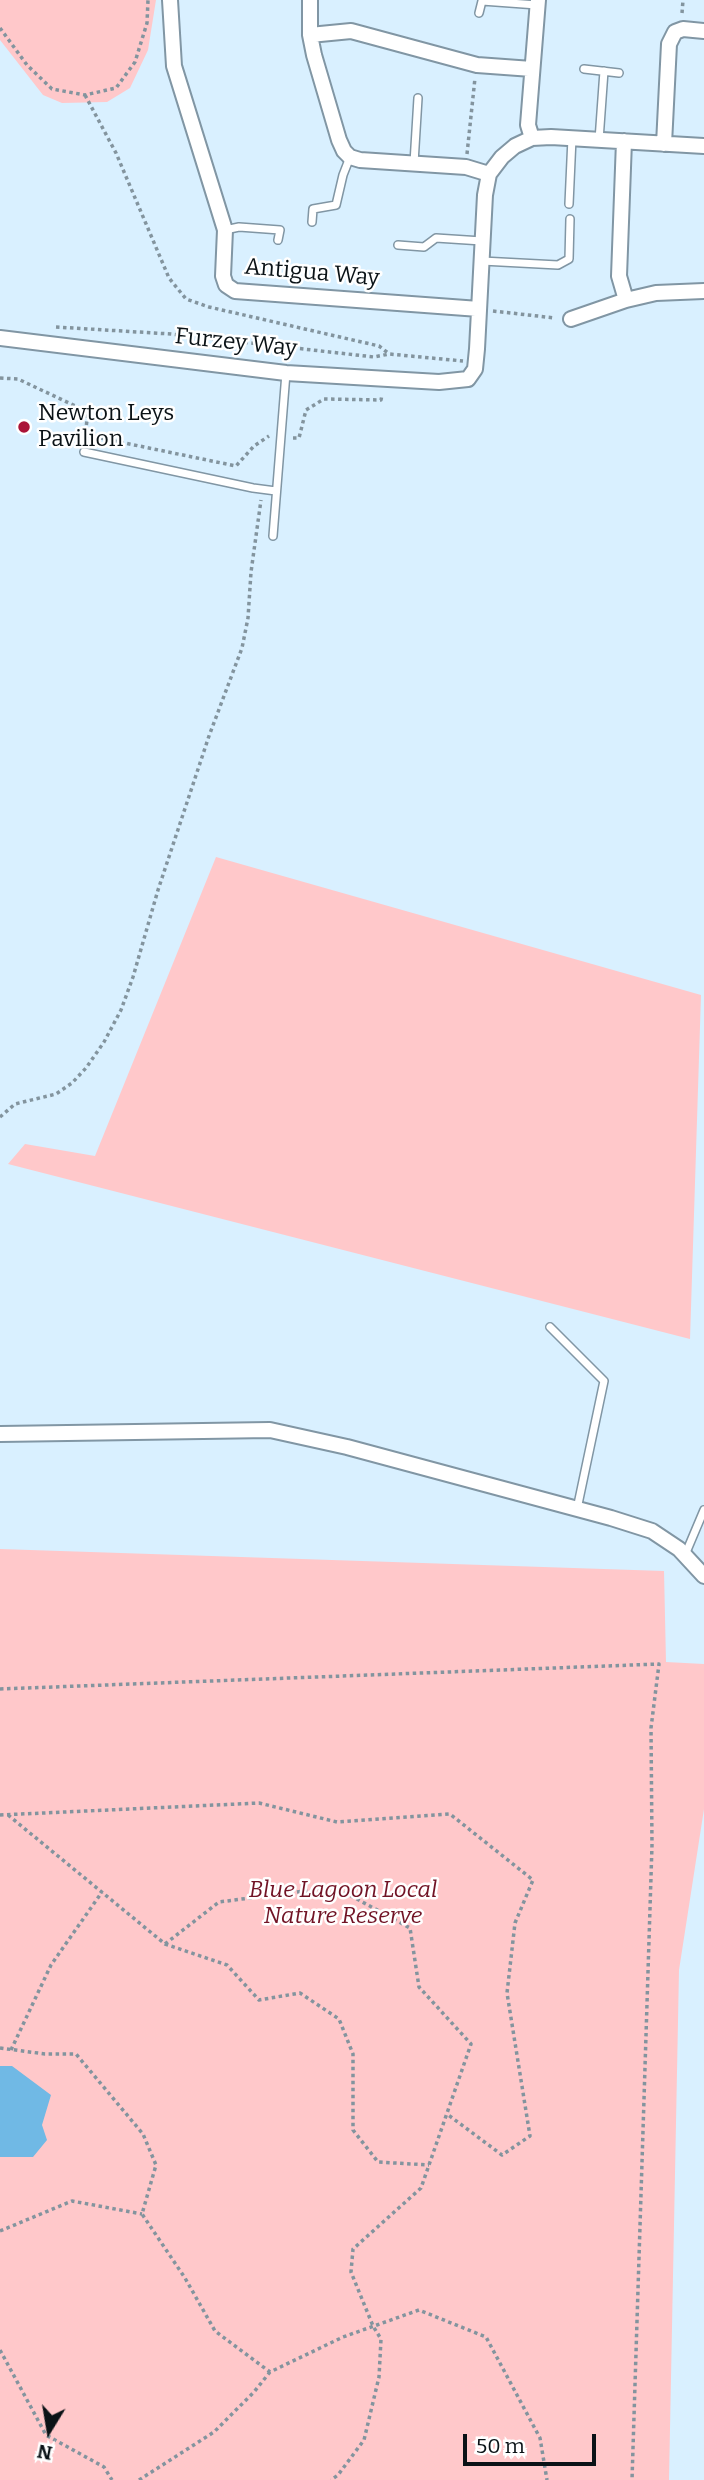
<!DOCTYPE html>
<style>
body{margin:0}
#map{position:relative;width:704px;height:2480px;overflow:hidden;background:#d9f0ff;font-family:Bitter,serif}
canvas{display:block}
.north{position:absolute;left:14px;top:2396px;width:70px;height:70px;-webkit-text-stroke:5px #fff;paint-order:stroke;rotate:191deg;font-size:19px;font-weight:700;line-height:28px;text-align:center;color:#0a1216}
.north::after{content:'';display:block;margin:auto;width:24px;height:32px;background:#0a1216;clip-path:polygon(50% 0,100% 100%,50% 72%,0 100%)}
.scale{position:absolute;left:463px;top:2434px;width:133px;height:32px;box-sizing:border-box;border:4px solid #0a1216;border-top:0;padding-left:9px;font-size:21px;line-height:24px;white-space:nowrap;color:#0a1216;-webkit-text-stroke:5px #fff;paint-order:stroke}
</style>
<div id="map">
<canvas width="704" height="2480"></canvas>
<div class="north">N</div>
<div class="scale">50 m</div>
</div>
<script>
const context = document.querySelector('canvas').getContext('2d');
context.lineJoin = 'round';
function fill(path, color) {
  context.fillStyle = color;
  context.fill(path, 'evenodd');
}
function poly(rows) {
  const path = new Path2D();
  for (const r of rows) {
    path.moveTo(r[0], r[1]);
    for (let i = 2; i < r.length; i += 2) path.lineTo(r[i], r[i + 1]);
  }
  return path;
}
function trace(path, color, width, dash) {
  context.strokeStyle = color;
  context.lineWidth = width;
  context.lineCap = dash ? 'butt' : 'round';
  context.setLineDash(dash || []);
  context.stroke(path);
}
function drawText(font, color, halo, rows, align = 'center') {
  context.font = font + ' Bitter,serif';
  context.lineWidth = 5;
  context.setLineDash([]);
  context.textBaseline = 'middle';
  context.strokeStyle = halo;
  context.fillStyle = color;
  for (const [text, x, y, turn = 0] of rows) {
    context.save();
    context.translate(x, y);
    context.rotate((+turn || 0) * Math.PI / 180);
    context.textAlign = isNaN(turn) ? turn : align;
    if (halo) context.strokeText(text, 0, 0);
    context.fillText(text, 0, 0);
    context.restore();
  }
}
const green = poly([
 [0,0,156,0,148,50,130,88,107,102,62,103,43,95,0,40],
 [216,857,701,995,690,1339,8,1164,25,1144,95,1156],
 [0,1549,664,1571,666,1662,704,1664,704,1809,679,1970,669,2480,0,2480]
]);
const water = poly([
 [0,2066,12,2066,51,2095,42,2125,47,2140,33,2157,0,2157]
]);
const path = poly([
 [682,13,683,0],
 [0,28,27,65,52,89,85,95,116,88,135,62,147,23,148,0],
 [85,95,116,153,169,278,186,299,209,307,379,346,388,353],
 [467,154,475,78],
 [493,311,555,318],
 [56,327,171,334,374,357,389,354,463,361],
 [0,378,18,379,88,412,85,436],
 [86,435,236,466,254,446,269,436],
 [293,438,299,438,306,410,324,399,381,400,382,395],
 [0,1117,15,1104,56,1094,72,1083,86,1068,104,1042,121,1010,133,977,158,890,209,736,242,648,248,618,251,572,261,500],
 [0,1689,659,1664,651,1728,652,1845,632,2480],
 [0,1815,259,1803,337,1822,450,1814,533,1880,515,1923,507,1993,530,2136,502,2155,447,2114],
 [8,1815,165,1944,227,1965,259,2000,300,1993,339,2019,353,2054,353,2130,378,2162,429,2165],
 [165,1944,219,1902,335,1887,410,1928,419,1987,471,2044,421,2188,353,2249,351,2272,373,2326,381,2339,379,2377,364,2440,338,2475,331,2480],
 [0,2048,45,2054,76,2054,143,2134,156,2165,142,2214,185,2278,215,2331,270,2372,343,2337,419,2310,486,2337,540,2438,547,2480],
 [11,2050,51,1965,102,1892],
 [0,2231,72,2201,142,2214],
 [0,2350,46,2435,104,2467,112,2480],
 [139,2480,214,2432,254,2392,270,2372]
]);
const service = poly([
 [479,13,482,1,537,5],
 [584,69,619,73],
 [599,140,604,71],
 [414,163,418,98],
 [569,204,572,138],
 [312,222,313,209,336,205,343,175,350,157],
 [225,230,239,227,280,230,278,240],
 [398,245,424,247,436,238,482,241],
 [482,261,558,265,569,259,570,219],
 [84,452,253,488,276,491],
 [273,536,286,373],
 [550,1327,604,1381,577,1509],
 [685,1555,704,1510]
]);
const minor = poly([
 [170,0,174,66,225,230,223,276,226,285,235,291,479,309],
 [310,0,310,35,314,55,339,140,344,151,350,157,360,160,466,167,489,174],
 [310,35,351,31,477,65,532,69],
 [532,138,528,125,538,0],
 [624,141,619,276,626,300],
 [664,144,669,44,675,32,683,29,704,31],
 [571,319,626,300,656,293,704,291],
 [0,338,286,373,439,382,468,379,475,369,477,349,485,195,489,174,502,157,515,146,532,138,551,137,704,146],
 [0,1434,270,1430,347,1447,611,1518,652,1531,679,1549,704,1576]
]);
const markers = [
 [24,427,7,"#aa1337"]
];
const streetNames = [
 ["Antigua Way",312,273,5],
 ["Furzey Way",236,343,6]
];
const poiNames = [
 ["Newton Leys",38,414],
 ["Pavilion",38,440]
];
const parkNames = [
 ["Blue Lagoon Local",343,1891],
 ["Nature Reserve",343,1917]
];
fill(green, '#ffc8ca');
fill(water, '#70b9e5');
trace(service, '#8196a4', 10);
trace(minor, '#8196a4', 18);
trace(path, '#83949e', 3.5, [3.5, 3.5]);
trace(service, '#fff', 7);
trace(minor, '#fff', 14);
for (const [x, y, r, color] of markers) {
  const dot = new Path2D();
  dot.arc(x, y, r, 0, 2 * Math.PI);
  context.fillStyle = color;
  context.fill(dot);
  trace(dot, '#fff', 2.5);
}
drawText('23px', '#0a1216', '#fff', streetNames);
drawText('23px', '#0a1216', '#fff', poiNames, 'left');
drawText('italic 23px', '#711325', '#fff', parkNames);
</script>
